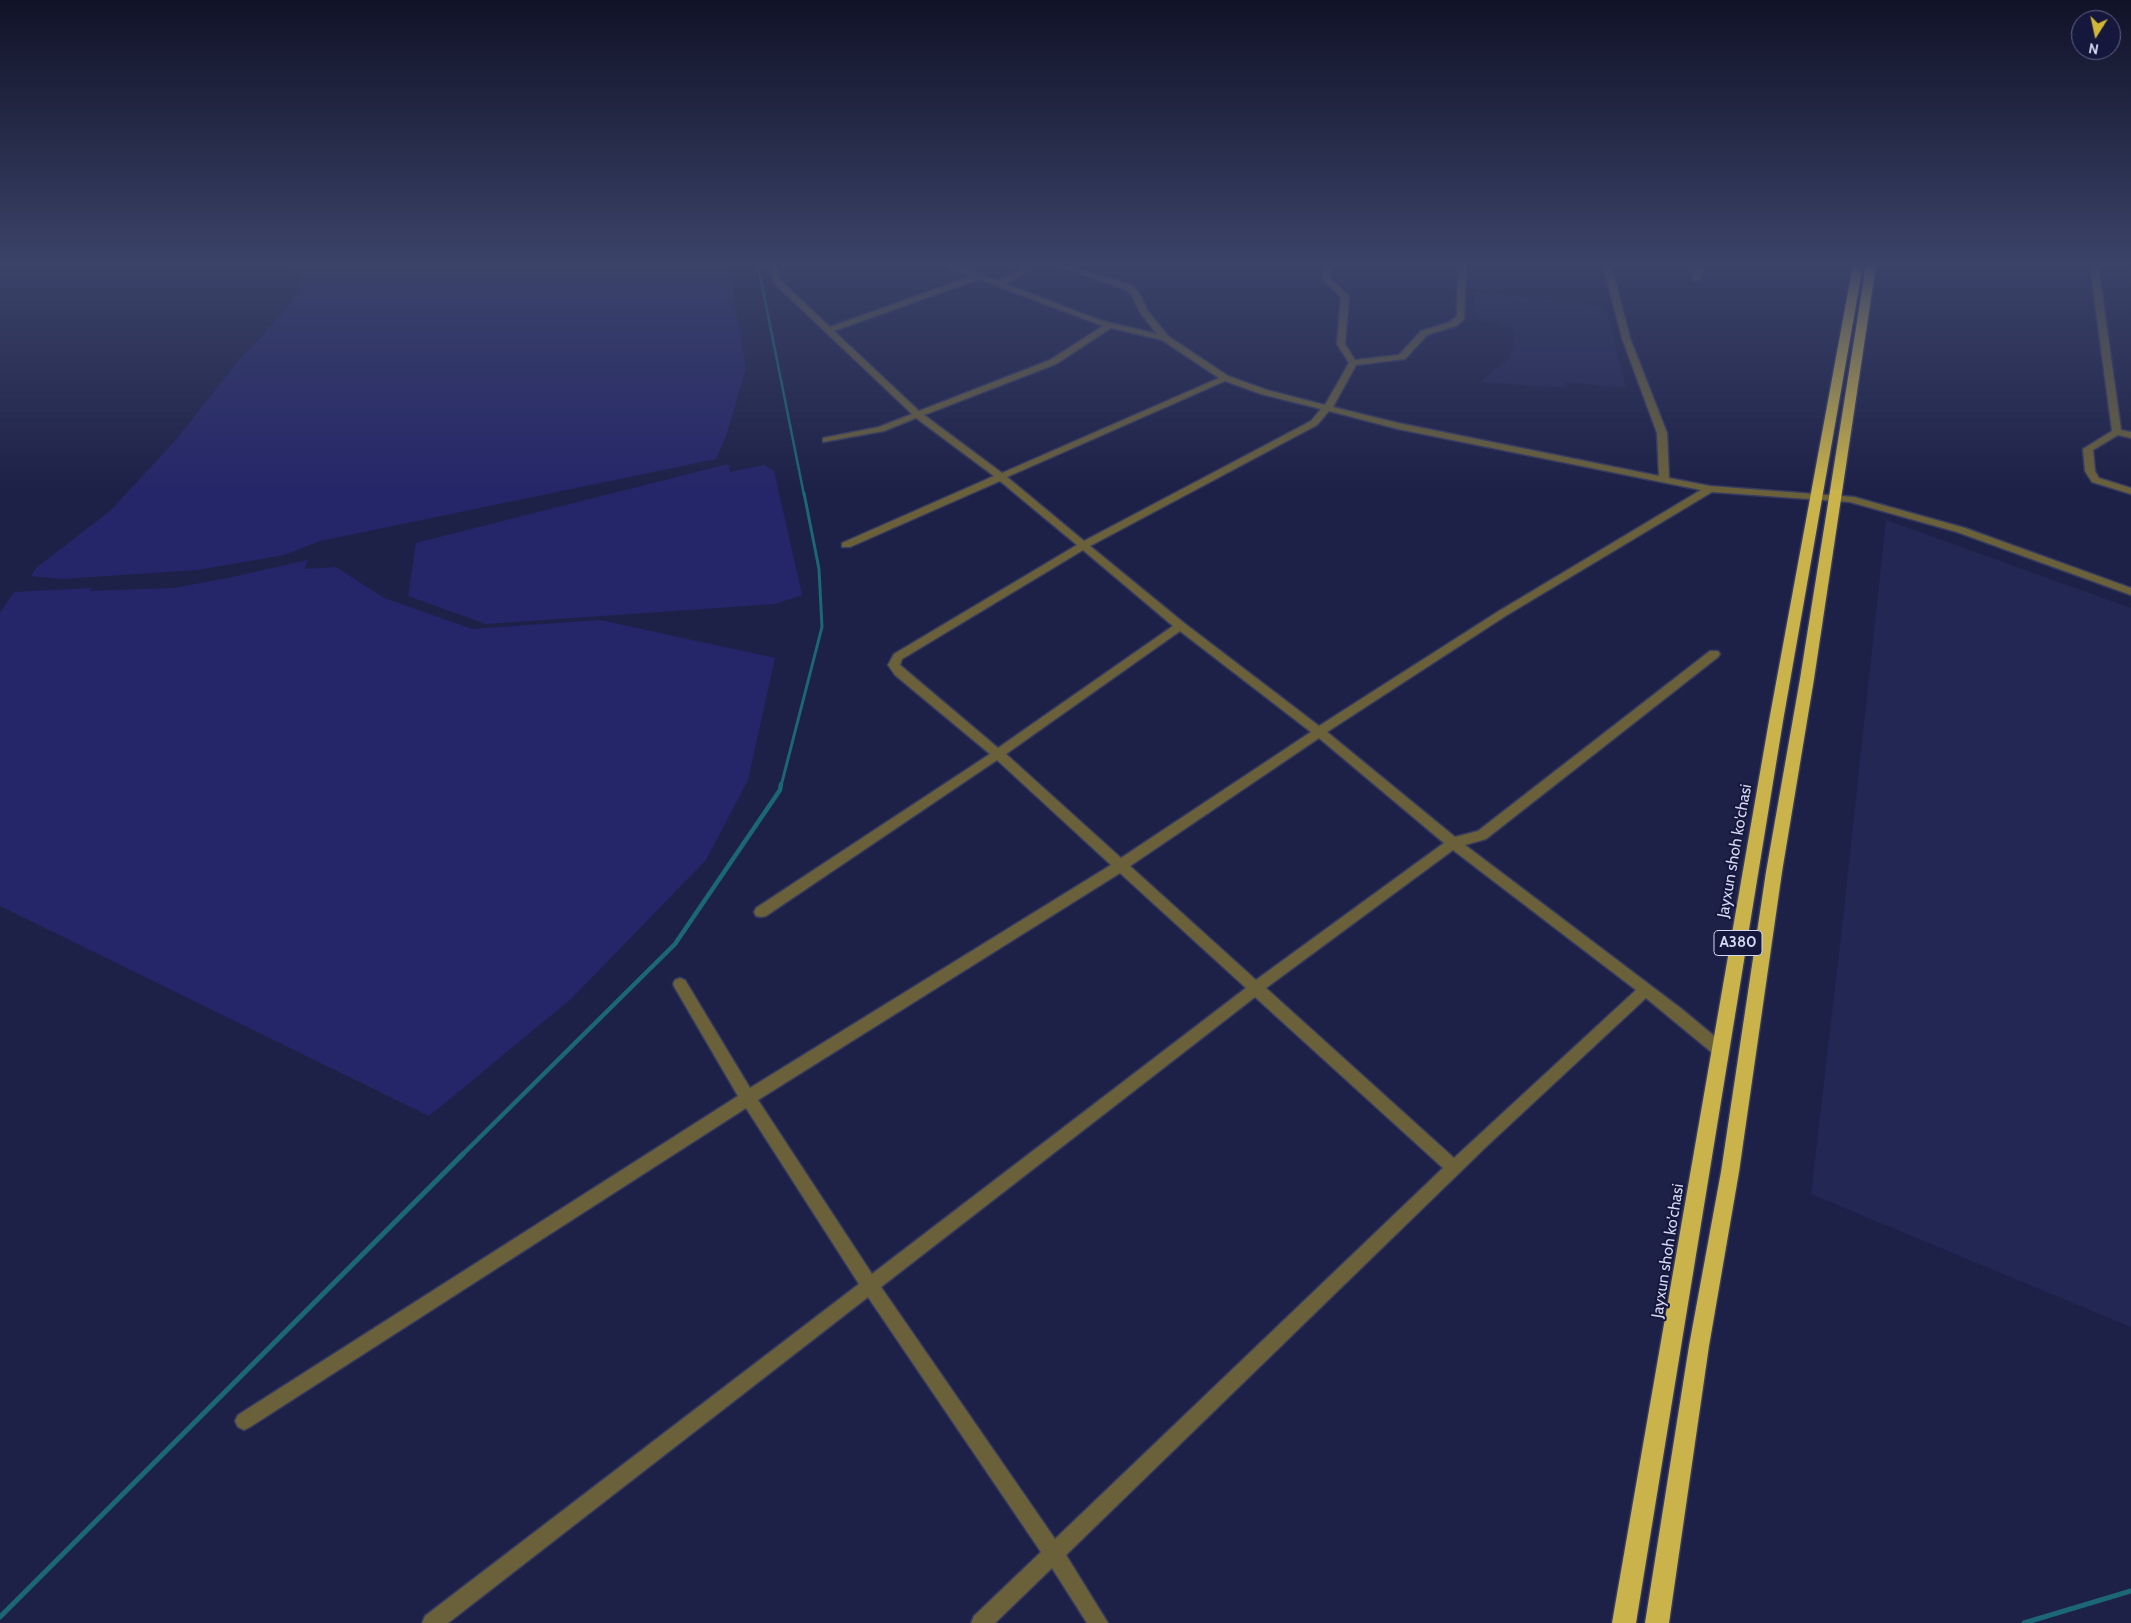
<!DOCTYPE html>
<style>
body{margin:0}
#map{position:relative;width:2131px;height:1623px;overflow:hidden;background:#1e2147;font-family:Cabin,sans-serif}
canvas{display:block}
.north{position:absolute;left:2071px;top:10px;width:50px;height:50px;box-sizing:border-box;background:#15173c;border:1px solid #616585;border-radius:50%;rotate:190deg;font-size:14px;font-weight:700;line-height:20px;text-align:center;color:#d4d9f2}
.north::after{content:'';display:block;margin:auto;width:18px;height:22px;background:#d2b736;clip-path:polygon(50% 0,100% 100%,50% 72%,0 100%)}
</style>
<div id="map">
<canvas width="2131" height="1623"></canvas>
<div class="north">N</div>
</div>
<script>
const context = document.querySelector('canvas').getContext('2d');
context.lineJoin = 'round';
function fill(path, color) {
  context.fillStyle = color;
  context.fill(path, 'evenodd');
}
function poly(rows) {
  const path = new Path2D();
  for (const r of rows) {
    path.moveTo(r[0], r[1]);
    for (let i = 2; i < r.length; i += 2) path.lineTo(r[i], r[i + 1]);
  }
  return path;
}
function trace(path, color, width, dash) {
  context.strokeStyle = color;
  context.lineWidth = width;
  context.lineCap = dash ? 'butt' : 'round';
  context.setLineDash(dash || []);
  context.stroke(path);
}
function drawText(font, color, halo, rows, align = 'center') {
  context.font = font + ' Cabin,sans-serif';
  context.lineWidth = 4;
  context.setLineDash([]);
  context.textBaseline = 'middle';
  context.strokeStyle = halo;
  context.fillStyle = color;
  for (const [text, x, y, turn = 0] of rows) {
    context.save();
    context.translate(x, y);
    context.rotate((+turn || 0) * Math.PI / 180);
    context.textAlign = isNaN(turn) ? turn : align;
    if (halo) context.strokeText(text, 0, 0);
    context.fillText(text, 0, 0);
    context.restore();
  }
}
const built = poly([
 [1476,292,1605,306,1626,388,1564,382,1565,388,1480,382,1510,358,1515,330,1471,316],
 [1886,520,2131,608,2131,1327,1811,1194,1842,928]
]);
const green = poly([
 [296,265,728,265,746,368,726,436,716,459,320,541,284,555,197,570,62,579,31,576,36,568,110,511,175,441,242,356,261,338,299,291,301,274,291,268],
 [728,464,730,472,764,465,774,471,802,595,775,604,486,624,408,596,416,543],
 [308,560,304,569,336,567,384,598,472,629,600,620,775,658,748,780,706,860,571,999,429,1116,0,906,0,613,14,592,91,588,90,591,174,588,228,578]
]);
const streamFar3 = poly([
 [758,265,804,495]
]);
const streamFar2 = poly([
 [781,786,822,627,819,569,804,493]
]);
const streamFar1 = poly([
 [462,1155,675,944,780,790,781,784]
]);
const stream = poly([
 [0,1617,463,1154],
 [2024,1623,2131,1591]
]);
const minor = poly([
 [768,265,776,265,781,281,830,327,972,276,947,267,946,265,956,265,998,281,1029,265,1038,265,1005,284,1099,320,1157,334,1139,311,1133,297,1127,290,1057,265,1067,265,1133,286,1141,296,1147,310,1168,336,1228,376,1267,390,1325,405,1349,363,1337,344,1341,297,1322,279,1323,265,1331,265,1330,278,1349,296,1345,344,1355,360,1399,355,1421,331,1450,322,1457,316,1458,265,1466,265,1464,319,1456,326,1427,335,1405,359,1356,365,1333,407,1398,423,1659,476,1657,433,1622,338,1603,265,1611,265,1630,338,1667,433,1669,478,1710,486,1854,497,1965,528,2131,588,2131,595,1957,532,1850,502,1712,492,1507,615,1327,732,1455,837,1478,831,1710,651,1718,651,1720,654,1718,657,1486,839,1465,845,1683,1010,1725,1045,1727,1050,1725,1055,1720,1057,1715,1055,1646,998,1488,1145,1066,1555,1108,1623,1087,1623,1052,1568,995,1623,971,1623,974,1616,1041,1552,868,1297,448,1623,422,1623,425,1616,859,1284,746,1108,250,1427,244,1430,238,1427,235,1421,238,1415,738,1096,675,988,673,984,675,980,680,978,685,980,750,1088,1111,865,997,760,766,916,761,917,756,916,754,912,756,908,990,754,895,675,888,665,894,654,1077,545,1000,481,850,547,842,547,842,543,994,476,916,418,884,431,823,442,823,438,879,427,912,414,775,284,768,265],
 [979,279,1103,326,1050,360,919,411,834,331,979,279],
 [1111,328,1162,340,1219,378,1002,473,924,415,1056,364,1111,328],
 [1225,381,1261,394,1321,409,1311,421,1084,541,1007,477,1225,381],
 [1329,411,1398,429,1701,490,1499,611,1319,726,1184,623,1090,546,1317,425,1329,411],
 [1083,550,1173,626,998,748,900,665,902,659,1083,550],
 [1180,631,1311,732,1121,858,1006,754,1180,631],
 [1319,738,1444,843,1256,980,1130,866,1319,738],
 [1453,850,1636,990,1454,1158,1266,988,1453,850],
 [1120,873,1246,988,872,1274,758,1100,1120,873],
 [1255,997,1443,1168,1055,1539,881,1287,1255,997],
 [1697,265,1705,265,1700,279,1696,281,1692,279,1697,265],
 [2090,265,2098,265,2121,430,2131,432,2131,438,2118,435,2093,450,2095,471,2099,478,2131,488,2131,494,2092,482,2085,471,2083,449,2112,431,2090,265]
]);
const highway = poly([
 [1853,265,1863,265,1783,721,1636,1623,1612,1623,1769,721,1853,265],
 [1866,265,1876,265,1814,679,1782,872,1739,1172,1709,1346,1669,1623,1645,1623,1689,1346,1721,1172,1766,872,1800,679,1866,265]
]);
const shields = [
 [1738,943,48]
];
const shieldNames = [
 ["A380",1738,943]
];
const streetNames = [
 ["Jayxun shoh ko'chasi",1735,851,-80],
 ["Jayxun shoh ko'chasi",1668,1251,-81]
];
fill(built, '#232754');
fill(green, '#252669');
trace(streamFar3, '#1b6778', 2.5);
trace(streamFar2, '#1b6778', 3);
trace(streamFar1, '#1b6778', 4.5);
trace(stream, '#1b6778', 5);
trace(minor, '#373b5f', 3);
trace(highway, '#373b5f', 3);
fill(minor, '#6a613b');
fill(highway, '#cab34a');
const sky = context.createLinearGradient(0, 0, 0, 492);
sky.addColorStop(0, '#101227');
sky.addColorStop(0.54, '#3b4369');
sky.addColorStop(1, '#3b436900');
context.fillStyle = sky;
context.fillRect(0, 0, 2131, 492);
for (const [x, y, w] of shields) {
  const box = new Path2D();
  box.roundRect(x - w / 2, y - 12.5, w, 25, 4);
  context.fillStyle = '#15173c';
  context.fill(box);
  trace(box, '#d4d9f2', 1);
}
drawText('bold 15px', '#d4d9f2', null, shieldNames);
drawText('16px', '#d4d9f2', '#15173c', streetNames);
</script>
